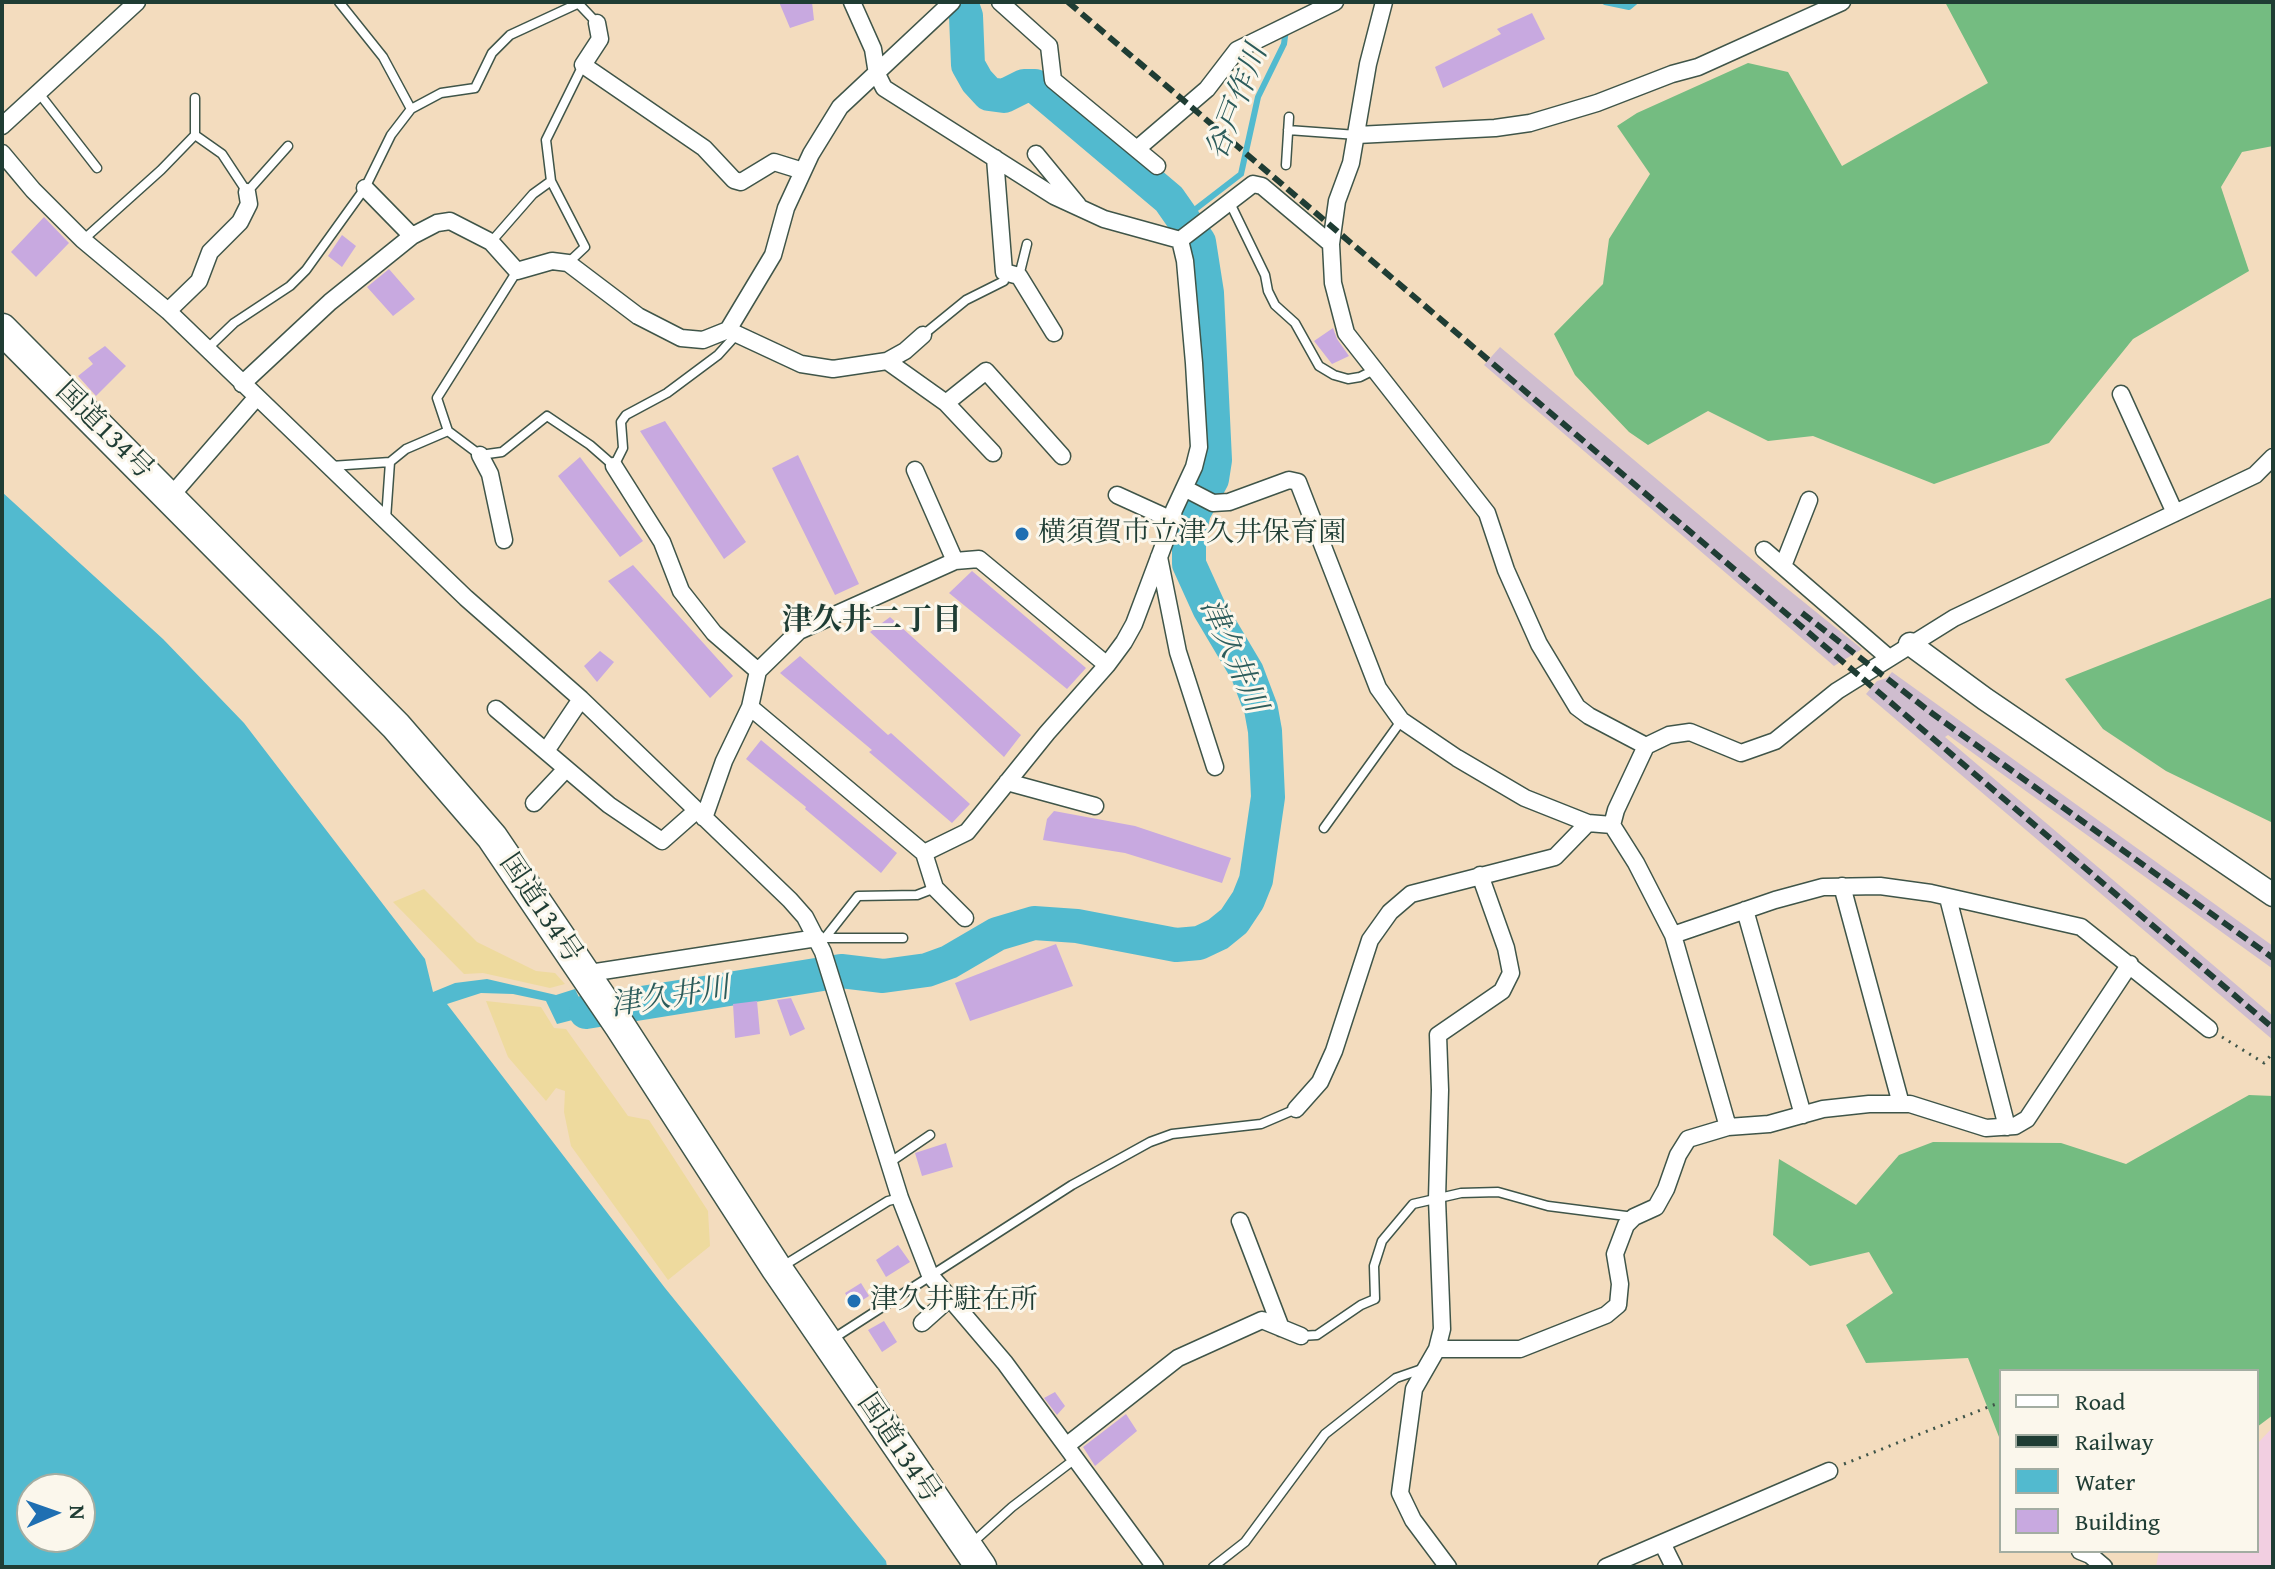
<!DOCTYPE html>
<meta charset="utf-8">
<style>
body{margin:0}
#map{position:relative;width:2275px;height:1569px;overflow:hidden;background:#f3dcbe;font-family:"Gentium Book Plus",serif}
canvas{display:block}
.frame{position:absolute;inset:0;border:4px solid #1f3d34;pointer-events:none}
.legend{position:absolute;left:1999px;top:1369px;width:260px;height:184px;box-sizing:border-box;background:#fbf7ec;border:2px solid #a3ada2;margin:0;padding:10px 14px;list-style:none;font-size:24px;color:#1f3d34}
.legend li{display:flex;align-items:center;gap:16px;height:40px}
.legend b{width:40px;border:2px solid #a3ada2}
.north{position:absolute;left:16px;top:1473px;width:80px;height:80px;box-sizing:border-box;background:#fbf7ec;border:2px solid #a3ada2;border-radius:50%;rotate:88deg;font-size:22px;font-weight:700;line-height:32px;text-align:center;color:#1f3d34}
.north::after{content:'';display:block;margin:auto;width:28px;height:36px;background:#1f6fb2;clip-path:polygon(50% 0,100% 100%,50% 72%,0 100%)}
</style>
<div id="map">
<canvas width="2275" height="1569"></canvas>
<div class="frame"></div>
<ul class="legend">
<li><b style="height:10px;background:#fff"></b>Road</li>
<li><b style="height:10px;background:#1f3d34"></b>Railway</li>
<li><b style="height:22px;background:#52bacf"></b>Water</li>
<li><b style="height:22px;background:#c8a9e0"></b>Building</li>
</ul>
<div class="north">N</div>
</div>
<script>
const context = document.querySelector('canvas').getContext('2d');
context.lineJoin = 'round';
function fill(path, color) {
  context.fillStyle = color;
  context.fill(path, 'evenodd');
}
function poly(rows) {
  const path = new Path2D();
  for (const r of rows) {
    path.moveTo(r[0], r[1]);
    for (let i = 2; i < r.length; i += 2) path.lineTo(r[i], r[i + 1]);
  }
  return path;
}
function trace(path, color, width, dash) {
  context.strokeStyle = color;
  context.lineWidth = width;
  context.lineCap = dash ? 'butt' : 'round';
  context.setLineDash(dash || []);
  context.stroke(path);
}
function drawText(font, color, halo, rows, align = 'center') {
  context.font = font + ' "Gentium Book Plus","Noto Serif JP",serif';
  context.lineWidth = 6;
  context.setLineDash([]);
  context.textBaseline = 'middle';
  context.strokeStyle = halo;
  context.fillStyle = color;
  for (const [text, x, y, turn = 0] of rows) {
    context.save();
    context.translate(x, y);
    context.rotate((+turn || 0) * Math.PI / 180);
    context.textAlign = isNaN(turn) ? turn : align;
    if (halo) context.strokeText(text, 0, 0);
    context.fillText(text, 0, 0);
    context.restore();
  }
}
const built = poly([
 [2273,1427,2273,1567,2156,1567,2159,1551,2257,1551,2257,1444]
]);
const industrial = poly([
 [1500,347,1774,578,1862,649,1834,666,1484,365],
 [1892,672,2273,946,2273,969,1948,735,1945,737,2273,1016,2273,1040,1866,694,1877,681,1887,678]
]);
const forest = poly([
 [1945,2,2273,2,2273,146,2242,152,2221,187,2249,271,2133,339,2049,443,1934,484,1813,436,1768,441,1708,411,1648,445,1629,432,1575,375,1554,334,1603,284,1609,239,1650,174,1617,126,1637,113,1748,63,1788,72,1842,166,1988,83],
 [2273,597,2273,823,2166,771,2103,729,2065,679],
 [2249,1095,2273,1096,2273,1415,2257,1427,2257,1371,2001,1371,2001,1442,1968,1358,1866,1363,1846,1325,1893,1293,1869,1252,1810,1266,1773,1235,1779,1159,1856,1205,1899,1155,1933,1142,2061,1143,2126,1164]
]);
const sand = poly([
 [424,889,477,942,536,971,555,973,565,984,550,988,483,973,464,974,393,902],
 [486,1001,541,1007,554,1028,566,1029,628,1116,649,1120,708,1211,710,1246,668,1280,571,1146,564,1112,565,1091,556,1088,546,1101,508,1057]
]);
const water = poly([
 [2,492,163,639,244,723,425,959,433,992,455,983,487,979,556,995,575,989,588,1016,557,1024,546,1001,513,994,481,993,447,1004,665,1288,886,1561,887,1567,2,1567],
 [32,1489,80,1489,80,1537,32,1537]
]);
const stream = poly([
 [1605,2,1629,7,1635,2],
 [1184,218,1241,174,1258,97,1284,44,1286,29]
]);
const river = poly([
 [586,1012,841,971,883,976,927,970,949,962,997,934,1034,923,1077,926,1176,945,1199,943,1218,934,1234,921,1248,900,1256,880,1268,797,1265,731,1261,709,1247,672,1209,608,1189,564,1189,534,1194,512,1212,479,1215,460,1207,293,1199,242,1169,199,1035,86,1024,86,1004,96,989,94,977,81,968,65,966,16,961,2]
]);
const building = poly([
 [779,2,812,2,814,20,790,28],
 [1532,13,1545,39,1443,88,1435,67,1501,34,1497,29],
 [44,217,69,243,36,277,11,252],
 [342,235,356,246,342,267,328,256],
 [389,269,415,299,393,316,367,287],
 [1333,328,1337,339,1349,356,1332,364,1314,341],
 [105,346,126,366,96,396,78,376,93,364,88,358],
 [665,421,746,542,724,559,640,431],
 [798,455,859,584,835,595,772,468],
 [580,457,643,541,620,557,558,476],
 [633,565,733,676,710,698,608,581],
 [972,571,1086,668,1067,689,949,593],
 [890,617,1021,735,1004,757,870,632],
 [600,651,614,662,597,682,584,666],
 [800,656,888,735,891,733,970,804,952,823,869,752,872,750,780,673],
 [761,740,897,853,881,873,805,809,806,807,746,759],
 [1054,811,1135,826,1231,858,1222,883,1125,853,1043,840,1047,819],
 [1056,944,1073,986,970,1021,955,983],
 [791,998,805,1029,790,1036,777,1000],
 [757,1001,760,1034,735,1038,733,1004],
 [946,1143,953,1167,922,1176,915,1153],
 [898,1245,910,1262,886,1277,876,1260],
 [861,1283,869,1296,853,1306,845,1293],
 [884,1321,897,1342,882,1352,868,1330],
 [1055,1392,1065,1406,1057,1415,1044,1398],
 [1126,1414,1137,1431,1095,1466,1083,1447]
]);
const path = poly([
 [2222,1037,2264,1063,2273,1053],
 [1844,1464,2001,1402]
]);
const lane = poly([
 [577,2,597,23],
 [38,92,97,168],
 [411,109,441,93,475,88,492,53,510,35,577,4],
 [1288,130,1357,135],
 [195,135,195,98],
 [1286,165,1289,117],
 [551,181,585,247,569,262],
 [1229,201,1265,275,1268,291,1275,305,1295,323,1319,366,1334,375,1348,379,1360,377,1374,370],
 [83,240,161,170,195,135,222,154,247,192,288,146],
 [491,242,533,194,551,181,546,140,583,65],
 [517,271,437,398,448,431,480,455,502,452,547,416,590,445,614,466,623,448,621,422,626,415,667,393,718,355,737,334],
 [1019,276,1027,244],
 [923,335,966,300,1004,281,1004,272],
 [208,348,234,323,290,286,306,270,365,188,391,135,411,109,383,57,339,2],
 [331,466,390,462],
 [386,519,390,462,406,449,448,431],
 [1324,828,1401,721],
 [822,938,903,938],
 [825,938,858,896,917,895,935,888],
 [889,1163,930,1135],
 [783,1266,888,1201,900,1198],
 [1301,1336,1317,1335,1361,1305,1375,1299,1374,1266,1382,1241,1413,1204,1461,1193,1498,1192,1548,1206,1634,1217],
 [831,1340,1072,1185,1150,1142,1172,1134,1261,1124,1296,1109],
 [971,1544,1012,1507,1075,1459],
 [1213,1567,1245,1542,1325,1434,1396,1378,1422,1369]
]);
const street = poly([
 [852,2,873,49,877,74,884,88,1054,196,1104,219,1180,240],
 [1000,2,1049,46,1053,80,1157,166],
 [1384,2,1368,64,1351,163,1337,201,1331,244,1333,283,1346,333,1487,513,1506,570,1539,644,1577,707,1589,716,1646,746],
 [597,23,600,39,583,65,704,148,734,180,741,182,774,162,803,171],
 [2,126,137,2],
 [1357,135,1495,128,1530,123,1597,103,1672,74,1698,67,1842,2],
 [1138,148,1207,89,1237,50,1335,2],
 [2,153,33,190,83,240,168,311,466,598,581,699,790,900,805,917,823,952,900,1198,930,1275,1005,1363,1155,1567],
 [1036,154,1078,205],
 [995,158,1004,272,1019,276,1054,333],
 [365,188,412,236],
 [1180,240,1253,184,1262,186,1331,244],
 [168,311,199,281,210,252,240,222,249,204,247,192],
 [728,330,801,364,833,369,887,361,905,351,923,335],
 [887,361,946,403,993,453],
 [242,384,330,302,412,236,437,223,450,221,491,242,517,271,552,261,568,263,638,316,681,338,703,340,728,330,773,255,786,208,811,154,840,107,952,2],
 [2121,394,2175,513],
 [946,403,986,371,1062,456],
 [480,455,490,474,504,540],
 [614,466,662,542,681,591,714,633,758,671],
 [915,470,955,561],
 [1186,489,1213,503,1229,502,1289,480,1298,482,1378,688,1401,720,1457,758,1525,798,1588,823,1612,825],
 [1117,495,1172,520],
 [170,497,256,398],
 [1764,550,1889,658],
 [1159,557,1178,652,1215,767],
 [1783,566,1809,500],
 [750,707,924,853,935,888,965,918],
 [496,709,609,805,662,841,696,811],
 [546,751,581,699],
 [1007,782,1095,806],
 [534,803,566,769],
 [704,818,724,761,750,707,758,671,799,631,955,561,979,559,1107,665],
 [924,853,967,832,1047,733,1107,665,1124,642,1134,624,1167,536,1174,510,1194,467,1199,447,1194,363,1185,261,1180,240],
 [1842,886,1901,1104],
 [1948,898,2007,1127],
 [1745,910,1803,1115],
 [1673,935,1775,900,1823,887,1880,886,1931,893,2081,927,2209,1029],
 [2130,964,2027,1119,2015,1126,1986,1128,1910,1104,1869,1104,1823,1109,1769,1124,1728,1127,1673,935,1636,863,1612,825,1616,810,1646,746,1669,735,1690,732,1741,753,1775,741,1837,691,1954,618,2255,475,2273,457],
 [583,974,817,938],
 [1296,1109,1320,1082,1334,1051,1370,940,1390,912,1411,894,1555,857,1588,823],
 [1240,1221,1281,1328],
 [922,1323,950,1298],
 [1437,1349,1520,1349,1606,1315,1618,1305,1620,1284,1615,1254,1626,1225,1634,1217,1656,1207,1666,1189,1678,1155,1688,1139,1728,1127],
 [1066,1446,1178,1358,1262,1320,1301,1336],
 [1662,1543,1674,1567],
 [2080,1551,2090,1555,2104,1567],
 [1448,1567,1413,1520,1400,1493,1414,1389,1437,1349,1442,1329,1437,1199,1440,1090,1438,1035,1502,991,1511,973,1506,948,1480,875],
 [1606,1567,1829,1471]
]);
const secondary = poly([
 [1910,644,1985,699,2273,895]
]);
const highway = poly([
 [2,329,396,726,492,837,620,1026,777,1269,981,1567]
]);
const rail = poly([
 [1068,2,2273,1028],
 [1802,613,1933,714,2273,958]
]);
const markers = [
 [1022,534,8,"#1f6fb2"],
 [854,1301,8,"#1f6fb2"]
];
const streetNames = [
 ["国道134号",104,431,45],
 ["国道134号",540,909,56],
 ["国道134号",898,1449,56]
];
const poiNames = [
 ["横須賀市立津久井保育園",1038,534],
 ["津久井駐在所",870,1301]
];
const waterNames = [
 ["谷戸作川",1238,103,-69],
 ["津久井川",1232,656,66],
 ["津久井川",670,998,-9]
];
const neighbourhoodNames = [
 ["津久井二丁目",872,621]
];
fill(built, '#f2cfe1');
fill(industrial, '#cfbdcf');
fill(forest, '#74bc81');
fill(sand, '#eeda9e');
fill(water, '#52bacf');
trace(stream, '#52bacf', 6);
trace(river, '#52bacf', 34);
fill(building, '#c8a9e0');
trace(lane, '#3f5549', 11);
trace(street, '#3f5549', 19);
trace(secondary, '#3f5549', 25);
trace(highway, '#3f5549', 33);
trace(path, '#3f5549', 3, [2, 6]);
trace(lane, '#fff', 8);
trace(street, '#fff', 16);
trace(secondary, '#fff', 22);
trace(highway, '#fff', 30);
trace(rail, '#1f3d34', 6, [12, 6]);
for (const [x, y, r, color] of markers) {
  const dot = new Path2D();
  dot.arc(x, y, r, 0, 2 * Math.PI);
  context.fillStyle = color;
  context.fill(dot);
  trace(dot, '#fbf7ec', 3);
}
drawText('28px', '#1f3d34', '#fbf7ec', streetNames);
drawText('28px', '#1f3d34', '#fbf7ec', poiNames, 'left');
drawText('italic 30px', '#2c5c5b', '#fbf7ec', waterNames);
drawText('bold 30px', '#1f3d34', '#fbf7ec', neighbourhoodNames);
</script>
